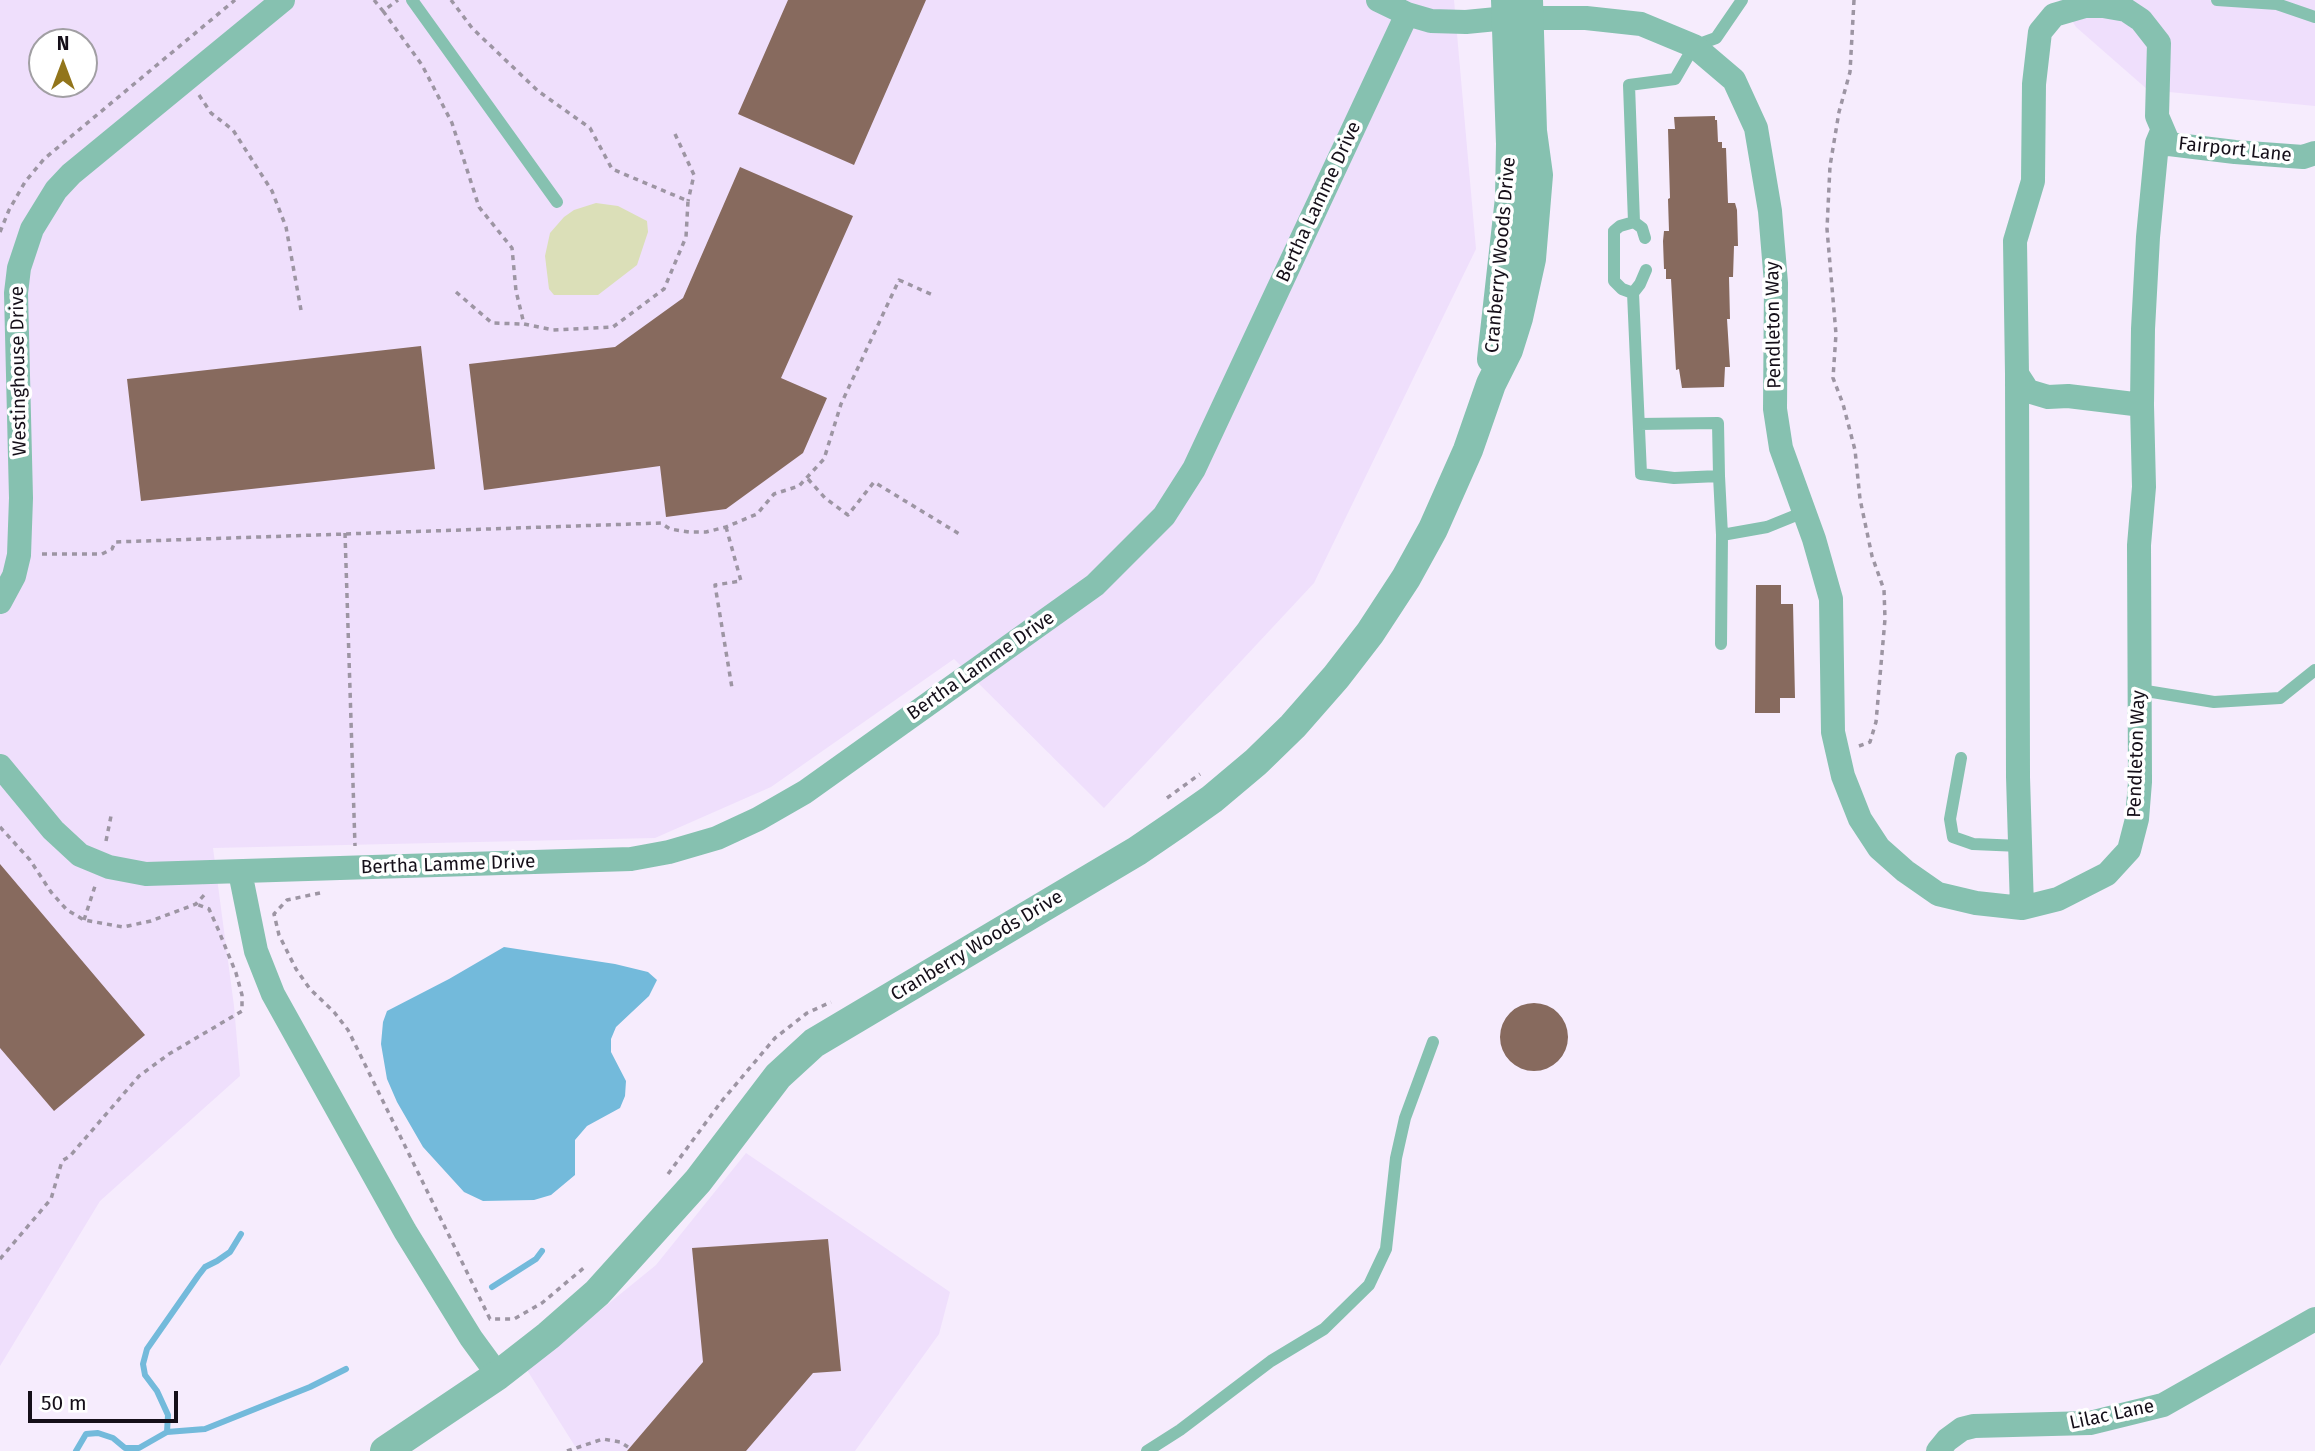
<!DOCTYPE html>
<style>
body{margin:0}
#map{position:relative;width:2315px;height:1451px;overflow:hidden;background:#f6ecfd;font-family:"Fira Sans",sans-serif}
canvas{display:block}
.north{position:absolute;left:28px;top:28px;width:70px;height:70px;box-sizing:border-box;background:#fff;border:2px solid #a19fa3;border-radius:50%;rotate:0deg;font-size:19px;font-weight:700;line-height:28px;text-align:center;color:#150f19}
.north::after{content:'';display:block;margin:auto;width:24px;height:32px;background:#92751b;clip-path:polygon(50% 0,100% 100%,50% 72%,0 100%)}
.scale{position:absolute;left:28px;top:1391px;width:150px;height:32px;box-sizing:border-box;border:4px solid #150f19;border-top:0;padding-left:9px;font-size:21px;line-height:24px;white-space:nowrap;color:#150f19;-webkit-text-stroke:5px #fff;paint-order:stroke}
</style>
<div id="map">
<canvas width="2315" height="1451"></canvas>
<div class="north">N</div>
<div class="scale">50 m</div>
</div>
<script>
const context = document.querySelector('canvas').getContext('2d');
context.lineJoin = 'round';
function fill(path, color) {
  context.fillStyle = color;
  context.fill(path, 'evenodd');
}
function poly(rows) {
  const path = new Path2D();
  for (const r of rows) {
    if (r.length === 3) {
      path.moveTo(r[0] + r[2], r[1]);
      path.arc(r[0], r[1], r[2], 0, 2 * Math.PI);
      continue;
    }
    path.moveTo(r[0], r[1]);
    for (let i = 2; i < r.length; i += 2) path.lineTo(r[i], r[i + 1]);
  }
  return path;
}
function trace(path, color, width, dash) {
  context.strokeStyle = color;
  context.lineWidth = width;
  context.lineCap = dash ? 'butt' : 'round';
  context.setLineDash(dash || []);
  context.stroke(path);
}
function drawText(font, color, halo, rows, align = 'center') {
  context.font = font + ' "Fira Sans",sans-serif';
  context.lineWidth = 7;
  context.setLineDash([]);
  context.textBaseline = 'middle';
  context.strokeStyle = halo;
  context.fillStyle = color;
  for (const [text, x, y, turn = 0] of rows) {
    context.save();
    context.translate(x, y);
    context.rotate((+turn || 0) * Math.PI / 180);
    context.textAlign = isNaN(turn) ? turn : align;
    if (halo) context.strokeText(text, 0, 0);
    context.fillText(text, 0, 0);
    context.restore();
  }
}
const built = poly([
 [0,0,1454,0,1476,249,1314,583,1104,808,954,659,771,787,655,838,213,848,234,1006,240,1076,100,1201,0,1366],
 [42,42,84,42,84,84,42,84],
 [2059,0,2315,0,2315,106,2148,90,2076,27],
 [746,1153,950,1292,939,1334,855,1451,578,1451,527,1370,656,1265]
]);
const green = poly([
 [596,203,618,206,647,221,648,232,637,265,598,295,554,295,549,289,545,256,550,233,564,217,574,210]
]);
const water = poly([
 [504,947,615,964,648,972,657,980,649,996,616,1027,611,1039,611,1052,626,1081,625,1096,620,1108,587,1126,575,1140,575,1175,551,1195,534,1200,483,1201,464,1192,423,1147,397,1102,387,1079,381,1044,383,1022,387,1011,449,979]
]);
const stream = poly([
 [492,1287,536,1259,542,1251],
 [167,1432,168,1415,157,1391,145,1375,143,1364,147,1349,198,1276,205,1267,217,1261,230,1252,241,1234],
 [76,1451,86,1434,98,1433,113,1438,125,1448,139,1448,167,1432,205,1429,310,1387,346,1369]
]);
const building = poly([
 [788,0,926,0,854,165,738,114],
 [1715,116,1715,120,1717,120,1718,142,1722,142,1722,148,1726,148,1728,203,1735,203,1737,210,1738,246,1734,246,1733,277,1729,277,1730,319,1727,319,1730,367,1725,367,1724,387,1682,388,1679,369,1676,370,1671,279,1666,279,1666,269,1664,269,1663,241,1664,231,1669,231,1668,199,1670,198,1668,129,1675,129,1674,117],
 [740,167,853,216,781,378,827,398,803,453,726,509,666,517,660,466,484,490,469,364,615,347,683,298],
 [421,346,435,469,141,501,127,379],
 [1756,585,1781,585,1781,604,1793,604,1795,698,1780,698,1780,713,1755,713],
 [0,864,145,1035,54,1111,0,1048],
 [1534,1037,34],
 [828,1239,841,1371,813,1373,746,1451,627,1451,703,1362,692,1248]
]);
const path = poly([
 [374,0,383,11,398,0],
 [1854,0,1850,72,1839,112,1830,166,1827,229,1836,334,1833,378,1843,404,1855,450,1860,499,1872,556,1884,590,1885,619,1876,722,1870,742,1859,746],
 [383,11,422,65,452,123,479,207,512,248,516,291,524,324,553,330,613,327,664,289,686,237,688,201,612,169,590,128,538,91,472,28,451,0],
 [199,95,211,113,233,130,272,191,286,227,301,310],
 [675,134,694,175,688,201],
 [0,232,9,210,25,182,44,159,235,0],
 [456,292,492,323,523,324],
 [808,479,825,498,848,515,874,482,961,535],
 [726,527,741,581,715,585,732,688],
 [345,533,355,846],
 [42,554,102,554,112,549,115,542,661,523,670,529,689,532,706,532,726,527,757,514,774,494,799,486,824,459,841,404,899,280,933,295],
 [1167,798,1200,774],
 [0,827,30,860,51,892,67,910,84,920,123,927,151,921,196,904,205,894],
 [106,841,111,816],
 [320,893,287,900,274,914,279,935,296,969,310,989,334,1012,348,1030,490,1319,514,1319,542,1303,586,1266],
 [84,920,95,886],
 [668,1174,721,1102,775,1038,807,1013,831,1002],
 [0,1259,51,1199,62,1161,70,1156,139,1076,169,1054,242,1011,242,995,236,973,218,929,209,909,196,904],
 [567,1451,603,1439,620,1442,628,1447]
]);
const service = poly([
 [412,0,557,202],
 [2217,0,2277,4,2315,17],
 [1634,222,1642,228,1645,238],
 [1633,293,1640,284,1646,270],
 [1639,424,1718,423,1719,476],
 [1722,535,1767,527,1804,512],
 [1721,644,1722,535,1719,476,1674,478,1641,474,1633,293,1622,289,1614,281,1614,231,1620,226,1634,222,1629,85,1675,79,1694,46,1716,38,1742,0],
 [2140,690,2214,702,2280,698,2315,670],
 [1961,758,1950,819,1953,837,1973,844,2020,846],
 [1147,1451,1180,1430,1271,1361,1324,1329,1369,1285,1386,1249,1396,1158,1405,1118,1433,1042]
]);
const minor = poly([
 [1378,0,1407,14,1431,21,1466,22,1507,18,1586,18,1641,24,1694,46,1734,80,1756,128,1770,211,1776,283,1775,409,1781,448,1814,539,1831,599,1833,732,1843,776,1860,819,1879,848,1905,871,1938,894,1976,903,2022,908,2058,899,2107,874,2129,850,2137,819,2140,782,2139,545,2144,487,2142,405,2068,396,2048,397,2028,391,2017,374,2015,241,2033,181,2034,84,2040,32,2054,15,2085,6,2103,6,2126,10,2141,20,2159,43,2157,116,2169,144,2235,152,2303,157,2315,153],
 [2017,374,2018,777,2022,908],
 [2142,405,2143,329,2148,237,2157,143,2162,131],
 [0,602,14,576,19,555,21,498,16,293,19,268,32,229,56,190,71,174,283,0],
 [0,766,53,830,80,855,109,867,146,874,631,859,669,852,717,838,758,819,805,792,1095,585,1164,516,1194,469,1407,14],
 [240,872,256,951,273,994,405,1231,471,1338,498,1375],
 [1938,1451,1947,1440,1962,1429,1974,1426,2090,1423,2163,1405,2315,1319]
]);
const tertiary = poly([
 [1492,359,1510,198,1511,144,1506,0],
 [385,1451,498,1375,548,1336,597,1293,698,1181,778,1076,814,1043,1137,851,1178,823,1212,799,1256,762,1293,726,1336,677,1370,633,1406,578,1433,529,1468,450,1491,384,1508,350,1518,318,1531,259,1538,175,1532,131,1528,0]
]);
const streetNames = [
 ["Fairport Lane",2235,150,6],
 ["Bertha Lamme Drive",1319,202,-65],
 ["Cranberry Woods Drive",1501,255,-85],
 ["Pendleton Way",1774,325,-91],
 ["Westinghouse Drive",19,371,-91],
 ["Bertha Lamme Drive",981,666,-35],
 ["Pendleton Way",2137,754,-88],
 ["Bertha Lamme Drive",448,865,-2],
 ["Cranberry Woods Drive",977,946,-31],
 ["Lilac Lane",2112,1415,-12]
];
fill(built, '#efdffc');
fill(green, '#dbdfb8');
fill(water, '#73badb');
trace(stream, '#73badb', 6);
fill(building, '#876a5e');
trace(path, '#9d95a3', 3.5, [5, 5]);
trace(service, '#86c1b0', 12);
trace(minor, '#86c1b0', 24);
trace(tertiary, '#86c1b0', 30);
drawText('19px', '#150f19', '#fff', streetNames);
</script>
